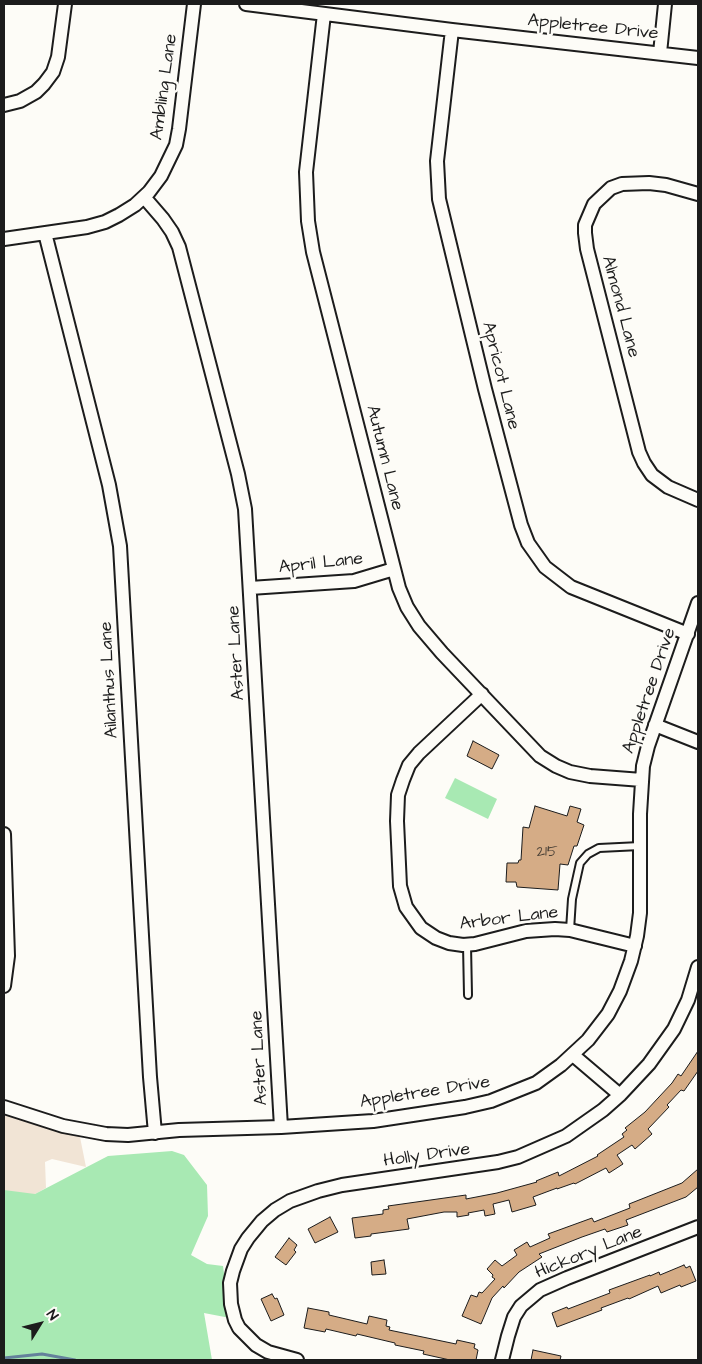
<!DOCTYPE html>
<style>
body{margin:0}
#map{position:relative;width:702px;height:1364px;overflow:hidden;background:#fdfcf7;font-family:"Architects Daughter",sans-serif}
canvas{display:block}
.frame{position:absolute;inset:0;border:5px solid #1c1c1c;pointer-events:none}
.north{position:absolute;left:15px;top:1299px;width:50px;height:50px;-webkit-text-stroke:4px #fdfcf7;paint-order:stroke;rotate:54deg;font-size:14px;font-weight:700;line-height:20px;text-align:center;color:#1c1c1c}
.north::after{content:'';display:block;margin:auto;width:18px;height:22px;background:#1c1c1c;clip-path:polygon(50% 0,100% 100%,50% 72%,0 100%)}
</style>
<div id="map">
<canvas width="702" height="1364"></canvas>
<div class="frame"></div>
<div class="north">N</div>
</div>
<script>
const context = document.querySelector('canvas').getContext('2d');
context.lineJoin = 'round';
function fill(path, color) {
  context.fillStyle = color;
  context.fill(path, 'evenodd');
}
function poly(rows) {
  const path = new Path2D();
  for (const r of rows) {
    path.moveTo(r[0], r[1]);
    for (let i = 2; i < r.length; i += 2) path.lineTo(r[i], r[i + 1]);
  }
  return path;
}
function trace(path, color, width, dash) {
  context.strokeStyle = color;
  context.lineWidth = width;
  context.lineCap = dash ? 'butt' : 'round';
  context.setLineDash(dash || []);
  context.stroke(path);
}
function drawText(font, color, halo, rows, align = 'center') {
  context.font = font + ' "Architects Daughter",sans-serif';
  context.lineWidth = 5;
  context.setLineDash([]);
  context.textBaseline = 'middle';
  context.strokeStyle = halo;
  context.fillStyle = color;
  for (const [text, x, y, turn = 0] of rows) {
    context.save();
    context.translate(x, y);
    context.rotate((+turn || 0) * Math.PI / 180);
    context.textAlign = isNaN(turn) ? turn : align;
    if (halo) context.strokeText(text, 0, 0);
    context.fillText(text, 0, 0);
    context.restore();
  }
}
const built = poly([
 [4,1112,80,1137,86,1167,52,1159,45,1162,46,1188,35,1194,4,1201]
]);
const green = poly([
 [455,778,497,799,488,819,445,798],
 [172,1151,184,1155,207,1185,208,1216,191,1255,207,1264,223,1266,230,1318,204,1313,212,1360,4,1360,4,1190,35,1194,108,1156]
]);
const stream = poly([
 [4,1358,42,1354,75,1360]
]);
const building = poly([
 [473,741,499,755,492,769,467,756,473,741],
 [535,806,567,816,570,806,581,809,577,822,584,825,577,846,574,846,568,865,560,864,558,890,517,887,516,882,506,882,507,863,518,863,519,860,521,860,523,827,529,828,535,806],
 [698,1051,698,1071,684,1091,681,1090,667,1105,669,1107,648,1129,652,1134,635,1149,632,1145,617,1155,623,1164,609,1173,606,1168,575,1184,574,1183,557,1189,557,1188,533,1197,536,1205,512,1212,509,1200,493,1204,495,1214,485,1216,484,1210,468,1213,469,1215,457,1217,457,1212,444,1212,407,1219,409,1229,371,1234,371,1236,355,1238,352,1218,383,1214,383,1210,389,1209,388,1206,466,1195,466,1199,497,1193,537,1182,536,1181,558,1172,559,1176,598,1156,597,1155,624,1137,622,1134,627,1130,625,1128,645,1112,672,1083,678,1074,681,1076,698,1051],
 [698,1169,698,1187,686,1197,626,1220,628,1225,607,1232,605,1229,582,1237,539,1254,542,1257,519,1272,504,1288,503,1286,492,1298,481,1324,462,1316,471,1295,477,1297,479,1292,482,1293,495,1279,492,1277,493,1275,487,1269,495,1260,502,1266,517,1255,514,1250,527,1242,530,1247,550,1238,548,1234,592,1218,594,1222,630,1208,629,1204,682,1183,698,1169],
 [330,1217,338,1232,315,1243,308,1229,330,1217],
 [289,1238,297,1245,294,1250,296,1252,286,1265,275,1257,289,1238],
 [384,1260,386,1274,372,1275,371,1262,384,1260],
 [684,1265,686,1268,690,1266,696,1281,681,1287,680,1285,661,1293,658,1286,629,1299,628,1298,601,1308,602,1310,557,1327,552,1313,567,1307,568,1309,610,1293,609,1290,650,1275,650,1276,659,1272,660,1275,684,1265],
 [272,1294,275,1299,277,1298,284,1315,271,1321,261,1299,272,1294],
 [308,1308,329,1312,329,1315,367,1324,369,1316,387,1320,386,1326,390,1327,389,1330,456,1344,457,1340,475,1344,474,1348,478,1350,476,1360,450,1360,423,1354,424,1351,395,1345,395,1343,357,1334,356,1336,326,1329,325,1332,304,1328,308,1308],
 [533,1350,561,1356,560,1360,531,1360,533,1350]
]);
const lane = poly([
 [570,930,572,899,580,863,588,854,599,848,640,846],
 [467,945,468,995]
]);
const street = poly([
 [246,4,452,30,698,58],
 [324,14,306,172,308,221,313,252,399,588,407,607,419,626,442,653,540,756,556,766,570,772,590,776,642,780],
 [452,30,437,161,439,199,485,389,521,525,528,543,545,567,571,587,688,634],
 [660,53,665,4],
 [4,105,20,101,36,92,44,84,53,72,58,57,65,4],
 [698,194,666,185,649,183,622,184,611,188,594,204,585,225,585,233,587,249,639,452,644,463,652,475,668,487,698,500],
 [144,197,163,219,172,232,179,247,238,474,245,509,281,1127],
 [45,233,109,485,120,546,150,1077,155,1133],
 [4,239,87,227,105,222,119,215,135,205,149,192,161,176,176,145,179,129,194,4],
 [250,588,354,581,394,569],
 [482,694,419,753,409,765,403,780,398,795,397,821,400,886,406,907,421,928,436,938,449,943,463,945,475,944,526,931,555,929,570,930,635,946],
 [655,725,698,742],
 [4,834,8,956,4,986],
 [573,1055,620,1095],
 [4,1107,63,1126,106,1134,128,1135,179,1130,281,1127,373,1121,465,1107,491,1101,536,1083,561,1065,588,1040,608,1014,620,991,631,961,637,936,640,913,640,814,643,766,648,746,698,603],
 [297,1360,268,1352,256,1345,239,1328,235,1320,231,1304,230,1283,233,1271,241,1249,248,1238,262,1221,275,1210,290,1201,318,1191,342,1185,498,1162,518,1157,566,1136,603,1110,620,1095,649,1064,674,1029,688,1000,698,967],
 [502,1360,508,1336,514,1317,521,1306,540,1290,567,1278,698,1227]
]);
const numberNames = [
 ["215",547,853]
];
const streetNames = [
 ["Appletree Drive",593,28,6],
 ["Ambling Lane",165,87,-82],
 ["Almond Lane",620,307,75],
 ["Apricot Lane",500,376,76],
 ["Autumn Lane",384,458,76],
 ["April Lane",321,564,-6],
 ["Aster Lane",237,653,-93],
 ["Ailanthus Lane",110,680,-93],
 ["Appletree Drive",650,691,-71],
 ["Arbor Lane",509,919,-7],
 ["Aster Lane",260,1058,-93],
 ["Appletree Drive",425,1093,-9],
 ["Holly Drive",427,1156,-8],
 ["Hickory Lane",589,1253,-22]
];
fill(built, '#f1e4d5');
fill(green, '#a8e9b3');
trace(stream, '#64819b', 3);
fill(building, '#d5ac86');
trace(building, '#1c1c1c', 1);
trace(lane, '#1c1c1c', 10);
trace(street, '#1c1c1c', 16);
trace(lane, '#fdfcf7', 6);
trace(street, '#fdfcf7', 12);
drawText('15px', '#4a4036', null, numberNames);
drawText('18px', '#1c1c1c', '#fdfcf7', streetNames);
</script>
